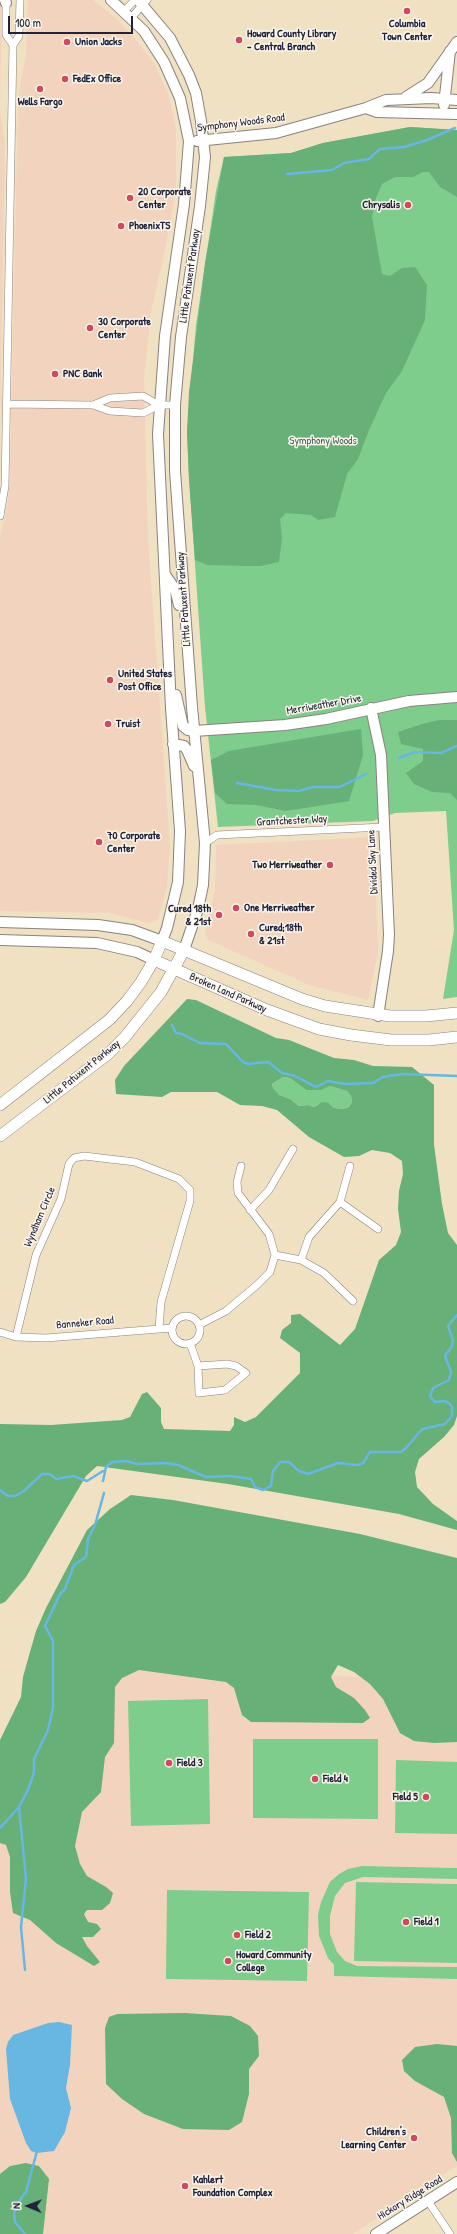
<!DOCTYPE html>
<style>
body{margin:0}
#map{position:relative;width:457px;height:2234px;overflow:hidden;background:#f0e1c2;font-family:"Patrick Hand",sans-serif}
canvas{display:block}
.north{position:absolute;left:8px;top:2186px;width:40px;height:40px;-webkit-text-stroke:3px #fbf7ec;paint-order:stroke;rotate:271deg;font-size:11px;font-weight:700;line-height:16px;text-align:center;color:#22223b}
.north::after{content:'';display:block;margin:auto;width:14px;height:18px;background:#22223b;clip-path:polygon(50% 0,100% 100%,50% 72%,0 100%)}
.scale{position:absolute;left:8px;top:16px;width:125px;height:18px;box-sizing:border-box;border:2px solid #22223b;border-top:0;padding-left:5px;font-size:12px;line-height:14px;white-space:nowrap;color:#22223b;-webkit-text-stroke:3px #fbf7ec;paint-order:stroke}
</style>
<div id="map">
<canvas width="457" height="2234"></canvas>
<div class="north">N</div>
<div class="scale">100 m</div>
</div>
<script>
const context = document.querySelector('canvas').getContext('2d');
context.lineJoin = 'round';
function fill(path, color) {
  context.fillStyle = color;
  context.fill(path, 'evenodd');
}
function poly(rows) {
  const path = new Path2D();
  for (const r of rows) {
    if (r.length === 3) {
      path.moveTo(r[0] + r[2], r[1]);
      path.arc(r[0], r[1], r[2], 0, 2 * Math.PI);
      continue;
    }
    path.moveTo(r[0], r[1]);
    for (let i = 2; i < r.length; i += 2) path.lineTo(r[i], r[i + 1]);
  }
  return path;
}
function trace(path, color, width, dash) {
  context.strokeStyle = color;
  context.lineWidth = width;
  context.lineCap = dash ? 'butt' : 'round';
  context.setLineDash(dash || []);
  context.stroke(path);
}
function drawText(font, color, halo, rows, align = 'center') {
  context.font = font + ' "Patrick Hand",sans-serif';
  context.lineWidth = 3;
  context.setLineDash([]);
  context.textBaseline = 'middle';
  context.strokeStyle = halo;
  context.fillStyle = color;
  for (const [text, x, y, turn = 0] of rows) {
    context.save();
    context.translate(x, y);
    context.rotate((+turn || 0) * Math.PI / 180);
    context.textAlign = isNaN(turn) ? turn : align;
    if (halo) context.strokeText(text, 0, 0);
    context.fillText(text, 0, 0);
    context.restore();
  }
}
const built = poly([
 [0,0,2,0,0,111,5,141,0,445],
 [28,0,93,0,116,18,136,40,155,65,169,96,176,129,176,186,166,245,151,312,144,379,148,540,170,845,167,887,161,909,158,919,149,923,109,913,0,911,0,537,8,502,10,476,18,96,26,56],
 [374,837,378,952,368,1000,309,985,208,940,205,934,215,889,216,845],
 [113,1660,457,1684,457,2166,353,2234,0,2234,0,1756]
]);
const green = poly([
 [410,127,457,130,457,997,443,999,454,930,446,811,395,813,373,821,218,827,205,707,189,479,187,432,196,325,216,191,224,157,291,153,323,143],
 [283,1077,290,1078,306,1090,330,1086,347,1091,351,1096,352,1102,349,1107,343,1109,334,1108,329,1103,318,1104,314,1107,308,1105,299,1106,290,1099,278,1095,273,1088,272,1084],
 [208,1699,210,1824,131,1826,128,1701],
 [253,1739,378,1739,378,1819,253,1818],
 [396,1760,457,1762,457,1834,395,1833],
 [362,1866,457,1868,457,1879,363,1877,345,1883,335,1896,330,1916,330,1934,337,1952,345,1961,357,1966,457,1967,457,1979,334,1976,334,1965,328,1958,319,1936,318,1915,321,1902,330,1882,339,1874,348,1869],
 [356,1882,457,1884,457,1963,354,1961],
 [167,1890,309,1892,307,1981,166,1979]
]);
const forest = poly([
 [410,127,457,130,457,197,440,187,429,172,423,172,413,177,395,177,382,184,376,198,372,217,382,274,390,276,402,268,415,267,427,285,425,320,402,371,386,393,369,430,358,459,347,474,335,517,318,520,311,515,286,513,280,519,282,538,279,562,261,566,245,566,208,565,195,560,189,479,187,432,189,392,205,263,224,157,291,153,323,143],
 [439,720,457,720,457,800,450,793,432,792,414,784,406,773,423,761,423,749,401,744,398,732,422,724],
 [361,729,363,755,349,801,286,811,256,805,227,804,215,793,211,760,229,751],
 [187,999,196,1000,276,1038,289,1040,334,1058,354,1060,373,1066,412,1067,434,1085,434,1145,442,1204,448,1233,457,1245,457,1416,454,1425,444,1437,419,1459,415,1472,417,1487,433,1504,457,1521,457,1530,399,1514,348,1505,228,1484,97,1466,86,1476,26,1577,5,1602,0,1604,0,1424,51,1425,122,1420,130,1417,142,1394,147,1392,161,1408,161,1422,164,1429,230,1431,234,1425,234,1417,245,1422,256,1417,300,1373,300,1353,280,1338,282,1330,291,1323,291,1315,300,1314,340,1345,355,1329,379,1260,396,1245,401,1232,398,1209,399,1191,403,1174,402,1161,390,1153,372,1150,359,1156,344,1157,309,1137,277,1110,262,1106,240,1105,217,1092,171,1092,162,1097,116,1094,115,1080,124,1066],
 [283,1077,290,1078,306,1090,320,1090,330,1086,347,1091,351,1096,352,1102,349,1107,343,1109,334,1108,329,1103,322,1102,314,1107,308,1105,299,1106,290,1099,279,1095,273,1088,272,1084],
 [131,1495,173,1500,360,1534,457,1558,457,1742,434,1743,414,1741,400,1733,383,1699,370,1684,354,1672,338,1665,331,1677,336,1687,354,1698,365,1710,370,1718,363,1723,251,1722,242,1715,234,1688,226,1682,139,1670,122,1678,115,1687,114,1743,105,1757,101,1792,82,1812,75,1846,80,1864,87,1876,106,1887,113,1893,110,1903,102,1910,87,1910,84,1914,88,1922,97,1924,101,1929,93,1937,82,1937,87,1946,100,1962,94,1966,56,1943,30,1920,13,1913,10,1892,10,1857,6,1845,0,1843,0,1740,21,1697,23,1677,28,1659,36,1631,46,1608,87,1530,110,1509],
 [185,2013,231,2016,250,2026,258,2036,259,2056,249,2069,249,2094,242,2122,229,2130,183,2129,144,2114,122,2099,106,2084,105,2028,109,2017,117,2014],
 [437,2044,457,2046,457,2162,452,2153,451,2118,444,2097,415,2081,404,2071,402,2060,415,2047],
 [26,2163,39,2166,49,2179,43,2234,0,2234,0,2174,10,2166]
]);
const water = poly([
 [59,2022,72,2025,70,2065,66,2088,71,2108,65,2132,54,2151,37,2153,31,2151,26,2143,10,2099,6,2049,8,2042,13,2035,48,2023]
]);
const stream = poly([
 [287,174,332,170,344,163,369,159,380,149,404,147,427,140,455,128],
 [399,758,415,752,441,753,457,746],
 [237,783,276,790,299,791,313,787,340,787,366,774],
 [172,1025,176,1033,182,1034,200,1043,226,1044,243,1062,248,1064,268,1062,282,1073,295,1076,316,1087,328,1081,345,1084,373,1083,383,1077,403,1074,457,1076],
 [103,1481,106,1467,112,1462,126,1461,138,1464,166,1463,178,1465,206,1477,231,1476,251,1479,255,1487,263,1490,271,1486,273,1471,280,1462,289,1462,299,1471,308,1474,338,1463,358,1465,363,1463,370,1452,401,1452,407,1447,422,1429,445,1424,452,1416,452,1407,449,1403,444,1401,435,1402,430,1396,433,1388,449,1380,451,1372,445,1356,452,1346,453,1340,448,1326,457,1315],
 [0,1490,8,1496,15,1496,24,1491,42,1474,50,1474,56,1479,73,1476,87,1481,103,1471],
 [0,1828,19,1807],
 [25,1970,21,1927,26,1879,19,1807,28,1790,34,1772,34,1759,48,1730,53,1708,53,1641,45,1626,60,1594,65,1589,74,1565,86,1557,88,1539,95,1525,104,1493],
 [25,2234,15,2222,14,2213,20,2200,26,2192,37,2151]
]);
const street = poly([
 [6,0,6,35,13,45],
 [124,11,135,0],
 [131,18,147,0],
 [7,404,93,405,110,411,143,413,159,405,175,405],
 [93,405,110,398,143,396,159,405],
 [0,516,5,486,13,45,19,36,20,0],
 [205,843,217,835,383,827],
 [241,1166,237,1182,238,1193,269,1234,275,1255,301,1260,309,1237,340,1202,350,1166],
 [340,1202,378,1229],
 [250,1210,269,1190,293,1149],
 [301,1260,324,1273,353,1301],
 [186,1330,14],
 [199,1325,226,1311,257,1285,270,1272,275,1255],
 [0,1332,16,1337,46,1338,172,1328],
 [16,1337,36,1255,61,1199,69,1164,74,1158,84,1156,135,1162,179,1179,190,1190,190,1201,161,1302,159,1328],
 [190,1343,198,1366,199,1393,225,1390,246,1373,236,1366,227,1364,198,1366],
 [428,2201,450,2234]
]);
const secondary = poly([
 [5,0,6,3],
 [138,0,170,38,189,75,196,93,201,121,205,157,200,206,181,337,175,405,175,471,192,707,205,843,203,885,198,909,184,950],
 [406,97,428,83,457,42],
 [444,105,450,51],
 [366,108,377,112,457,114],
 [197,141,276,133,366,108,386,100,431,98,457,100],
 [166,576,175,589,179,605],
 [176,695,183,726,188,730,194,731,285,725,326,719,409,701,457,697],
 [371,708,381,755,389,935,388,951,378,1016],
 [173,744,184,746,187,750,194,766],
 [0,922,98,925,132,930,162,941,167,928,178,882,180,831,171,708,158,434,165,336,184,204,189,141,180,98,164,62,144,31,111,0],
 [0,940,97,943,137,952,154,960],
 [376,2234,457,2182]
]);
const primary = poly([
 [154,960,267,1010,319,1029,351,1035,391,1040,429,1040,457,1037],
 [0,1105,109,1020,127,1001,141,982,154,960,162,941,302,999,325,1006,390,1016,426,1016,457,1013],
 [0,1136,108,1054,125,1037,161,992,184,950]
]);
const markers = [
 [407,11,4,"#d1495b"],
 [239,40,4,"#d1495b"],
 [67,42,4,"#d1495b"],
 [65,79,4,"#d1495b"],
 [40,89,4,"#d1495b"],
 [130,198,4,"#d1495b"],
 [408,205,4,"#d1495b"],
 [121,226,4,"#d1495b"],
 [90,328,4,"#d1495b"],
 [55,374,4,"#d1495b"],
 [110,680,4,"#d1495b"],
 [108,724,4,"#d1495b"],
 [99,842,4,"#d1495b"],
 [330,865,4,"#d1495b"],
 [236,908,4,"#d1495b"],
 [219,915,4,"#d1495b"],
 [251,934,4,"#d1495b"],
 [169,1763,4,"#d1495b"],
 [315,1779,4,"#d1495b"],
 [426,1797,4,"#d1495b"],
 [406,1922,4,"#d1495b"],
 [237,1935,4,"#d1495b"],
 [228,1961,4,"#d1495b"],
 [414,2138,4,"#d1495b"],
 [185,2186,4,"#d1495b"]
];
const poiNames = [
 ["Columbia",407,24,"center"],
 ["Town Center",407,37,"center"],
 ["Howard County Library",247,34],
 ["- Central Branch",247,47],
 ["Union Jacks",75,42],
 ["FedEx Office",73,79],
 ["Wells Fargo",40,102,"center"],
 ["20 Corporate",138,192],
 ["Center",138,205],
 ["Chrysalis",400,205,"right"],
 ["PhoenixTS",129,226],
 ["30 Corporate",98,322],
 ["Center",98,335],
 ["PNC Bank",63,374],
 ["United States",118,674],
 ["Post Office",118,687],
 ["Truist",116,724],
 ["70 Corporate",107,836],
 ["Center",107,849],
 ["Two Merriweather",322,865,"right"],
 ["One Merriweather",244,908],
 ["Cured 18th",211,909,"right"],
 ["& 21st",211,922,"right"],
 ["Cured;18th",259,928],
 ["& 21st",259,941],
 ["Field 3",177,1763],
 ["Field 4",323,1779],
 ["Field 5",418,1797,"right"],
 ["Field 1",414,1922],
 ["Field 2",245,1935],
 ["Howard Community",236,1955],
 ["College",236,1968],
 ["Children's",406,2132,"right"],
 ["Learning Center",406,2145,"right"],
 ["Kahlert",193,2180],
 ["Foundation Complex",193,2193]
];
const streetNames = [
 ["Symphony Woods Road",241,123,-7],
 ["Little Patuxent Parkway",190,276,-82],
 ["Little Patuxent Parkway",184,599,-94],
 ["Merriweather Drive",324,705,-10],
 ["Grantchester Way",292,821,-3],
 ["Divided Sky Lane",373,862,-93],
 ["Broken Land Parkway",228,993,24],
 ["Little Patuxent Parkway",82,1072,-39],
 ["Wyndham Circle",40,1217,-67],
 ["Banneker Road",85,1323,-5],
 ["Hickory Ridge Road",410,2198,-32]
];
const parkNames = [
 ["Symphony Woods",323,441]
];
fill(built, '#f2d4be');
fill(green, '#7fcd8d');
fill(forest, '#67b078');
fill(water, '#67b7e2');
trace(stream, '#67b7e2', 2.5);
trace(street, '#89827e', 8);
trace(secondary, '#89827e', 12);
trace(primary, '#89827e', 12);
trace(street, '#fff', 7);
trace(secondary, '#fff', 10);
trace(primary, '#fff', 11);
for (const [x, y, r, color] of markers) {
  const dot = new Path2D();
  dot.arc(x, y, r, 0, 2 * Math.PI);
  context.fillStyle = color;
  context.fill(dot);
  trace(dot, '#fbf7ec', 1.5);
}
drawText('bold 11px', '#22223b', '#fbf7ec', poiNames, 'left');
drawText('11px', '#22223b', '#fbf7ec', streetNames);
drawText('11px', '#435e58', '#fbf7ec', parkNames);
</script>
